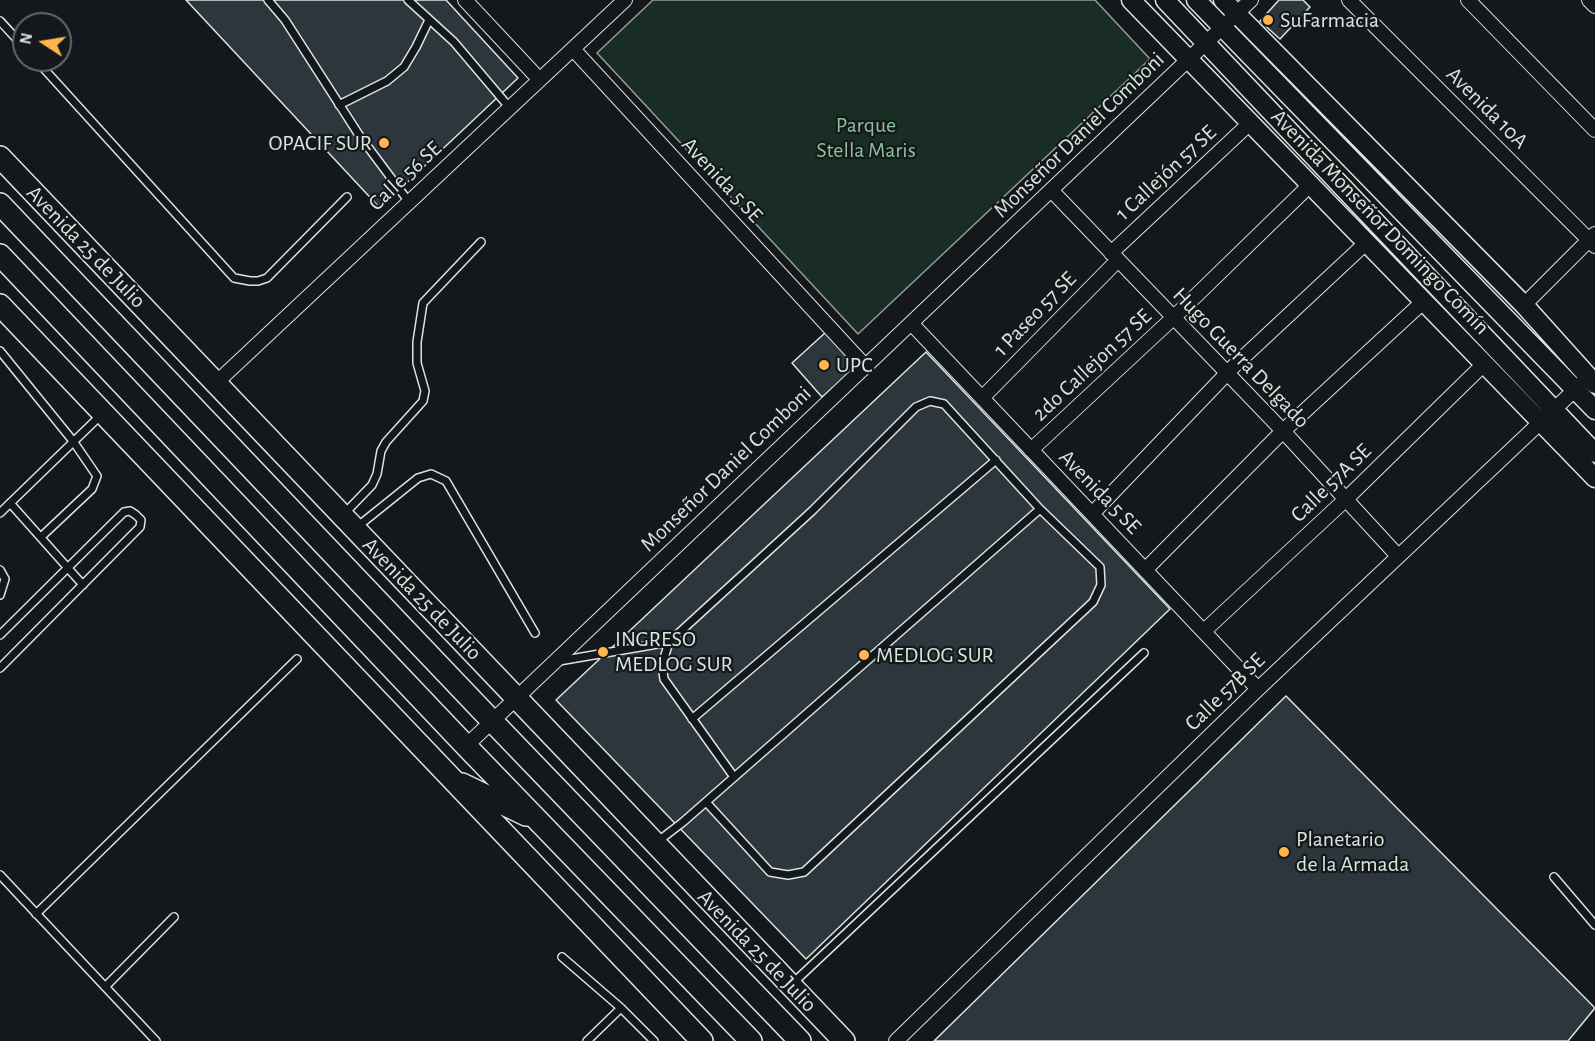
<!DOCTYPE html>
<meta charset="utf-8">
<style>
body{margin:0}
#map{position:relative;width:1595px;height:1041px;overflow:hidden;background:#14181c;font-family:"Alegreya Sans",sans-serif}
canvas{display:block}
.north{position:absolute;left:12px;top:12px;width:60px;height:60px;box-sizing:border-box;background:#14181c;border:2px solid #626a69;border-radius:50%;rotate:282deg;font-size:16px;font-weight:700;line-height:24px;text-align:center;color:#d8e6dc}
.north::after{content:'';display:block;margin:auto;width:21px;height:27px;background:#ffb74d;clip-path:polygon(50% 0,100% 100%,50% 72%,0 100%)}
</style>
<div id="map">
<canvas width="1595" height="1041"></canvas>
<div class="north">N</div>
</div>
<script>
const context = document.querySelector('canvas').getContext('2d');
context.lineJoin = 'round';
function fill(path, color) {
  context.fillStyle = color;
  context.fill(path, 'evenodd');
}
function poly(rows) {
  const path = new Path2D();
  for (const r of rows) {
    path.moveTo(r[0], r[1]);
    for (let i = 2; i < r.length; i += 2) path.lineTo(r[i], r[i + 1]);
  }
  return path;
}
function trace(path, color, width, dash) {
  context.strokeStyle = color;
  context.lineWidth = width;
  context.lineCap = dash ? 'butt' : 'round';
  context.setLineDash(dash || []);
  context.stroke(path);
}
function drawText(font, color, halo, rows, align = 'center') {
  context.font = font + ' "Alegreya Sans",sans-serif';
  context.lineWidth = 4.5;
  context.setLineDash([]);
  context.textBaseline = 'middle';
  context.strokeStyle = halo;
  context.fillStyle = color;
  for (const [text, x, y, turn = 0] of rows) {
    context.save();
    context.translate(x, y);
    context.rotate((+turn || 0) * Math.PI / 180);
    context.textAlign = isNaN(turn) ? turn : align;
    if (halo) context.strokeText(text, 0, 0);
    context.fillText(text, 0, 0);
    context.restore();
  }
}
const green = poly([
 [653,0,1095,0,1150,59,858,334,597,53,653,0]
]);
const building = poly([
 [186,0,446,0,518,78,380,208,186,0],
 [1279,0,1303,0,1310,7,1280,39,1260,21,1279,0],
 [826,332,856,367,822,397,792,363,826,332],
 [926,352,1170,609,806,959,556,700,926,352],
 [1286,696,1595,1008,1568,1041,934,1041,1286,696]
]);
const lane = poly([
 [268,0,285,20,359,135,409,202],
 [408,0,454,42,509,107],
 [0,21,24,47],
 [36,60,234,278,250,281,258,281,267,278,347,197],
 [339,105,387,81,404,67,416,47,429,20],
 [0,351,73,441,97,476,92,489,41,537],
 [10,503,83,585],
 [0,513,101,415],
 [344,514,372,485,377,474,381,451,386,442,423,401,425,391,417,363,417,342,423,303,481,242],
 [357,527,418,478,431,474,446,481,535,633],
 [0,570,5,579,0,595],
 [0,635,124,512,130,511,136,515,141,520,140,527,0,668],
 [559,661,669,642],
 [692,719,996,460],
 [706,802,770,872,788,875,804,872,1093,602,1101,585,1100,567,1040,509,944,404,930,401,916,407,812,511,669,642,662,665,664,679,734,777],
 [657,842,683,822,1040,509],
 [0,875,156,1041],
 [1554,877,1595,925],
 [36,914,297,659],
 [562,957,621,1008,587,1041],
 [792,984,1144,653],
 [105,987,174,917],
 [621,1008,654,1041]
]);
const street = poly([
 [465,0,539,79],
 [1349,0,1595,246],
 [1468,0,1595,130],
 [1589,0,1595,6],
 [573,49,865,366],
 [1051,190,1283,431,1398,556],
 [1111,253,1250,123],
 [1524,305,1595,234],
 [911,323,1258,689],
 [216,383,625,0],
 [982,398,1118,260],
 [1031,450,1173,318,1310,185],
 [1092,514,1235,365,1367,242],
 [1145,570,1283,431,1424,301],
 [1204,631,1345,500,1485,363],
 [466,746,1251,0],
 [896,1041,1258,689,1581,384]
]);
const secondary = poly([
 [1131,0,1595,478],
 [1165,0,1595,453],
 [1196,0,1595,410],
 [1223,0,1524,305,1595,384]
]);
const primary = poly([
 [0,157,844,1041],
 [0,204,492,721,800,1041],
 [0,255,466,746,751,1041],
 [0,305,702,1041],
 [462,784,526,815]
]);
const markers = [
 [1268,20,6,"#ffb74d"],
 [384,143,6,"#ffb74d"],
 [824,365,6,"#ffb74d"],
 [603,652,6,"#ffb74d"],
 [864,655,6,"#ffb74d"],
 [1284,852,6,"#ffb74d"]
];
const poiNames = [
 ["SuFarmacia",1280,20],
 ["OPACIF SUR",372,143,"right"],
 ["UPC",836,365],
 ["INGRESO",615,639],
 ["MEDLOG SUR",615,664],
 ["MEDLOG SUR",876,655],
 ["Planetario",1296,839],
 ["de la Armada",1296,864]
];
const streetNames = [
 ["Avenida 10A",1487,108,45],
 ["Monseñor Daniel Comboni",1079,135,-44],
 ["1 Callejón 57 SE",1166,173,-43],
 ["Calle 56 SE",405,176,-43],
 ["Avenida 5 SE",722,180,47],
 ["Avenida Monseñor Domingo Comín",1380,222,46],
 ["Avenida 25 de Julio",86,247,46],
 ["1 Paseo 57 SE",1035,314,-46],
 ["Hugo Guerra Delgado",1241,358,46],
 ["2do Callejon 57 SE",1092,365,-43],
 ["Monseñor Daniel Comboni",726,469,-44],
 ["Calle 57A SE",1331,483,-44],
 ["Avenida 5 SE",1100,492,46],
 ["Avenida 25 de Julio",422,599,46],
 ["Calle 57B SE",1225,692,-44],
 ["Avenida 25 de Julio",757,951,46]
];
const parkNames = [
 ["Parque",866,125],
 ["Stella Maris",866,150]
];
fill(green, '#1a2d24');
trace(green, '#939e99', 1.5);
fill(building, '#2c363c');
trace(building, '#d8e6dc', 1.5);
trace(lane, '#d8e6dc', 10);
trace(street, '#d8e6dc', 16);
trace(secondary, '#d8e6dc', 21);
trace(primary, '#d8e6dc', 24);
trace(lane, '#14181c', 7);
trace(street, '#14181c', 14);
trace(secondary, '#14181c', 18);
trace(primary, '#14181c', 21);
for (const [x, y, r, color] of markers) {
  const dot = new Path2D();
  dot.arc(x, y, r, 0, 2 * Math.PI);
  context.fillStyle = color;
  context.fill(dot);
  trace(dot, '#14181c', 2);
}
drawText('22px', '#d8e6dc', '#14181c', poiNames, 'left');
drawText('22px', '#d8e6dc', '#14181c', streetNames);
drawText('22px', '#8ac095', '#14181c', parkNames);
</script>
